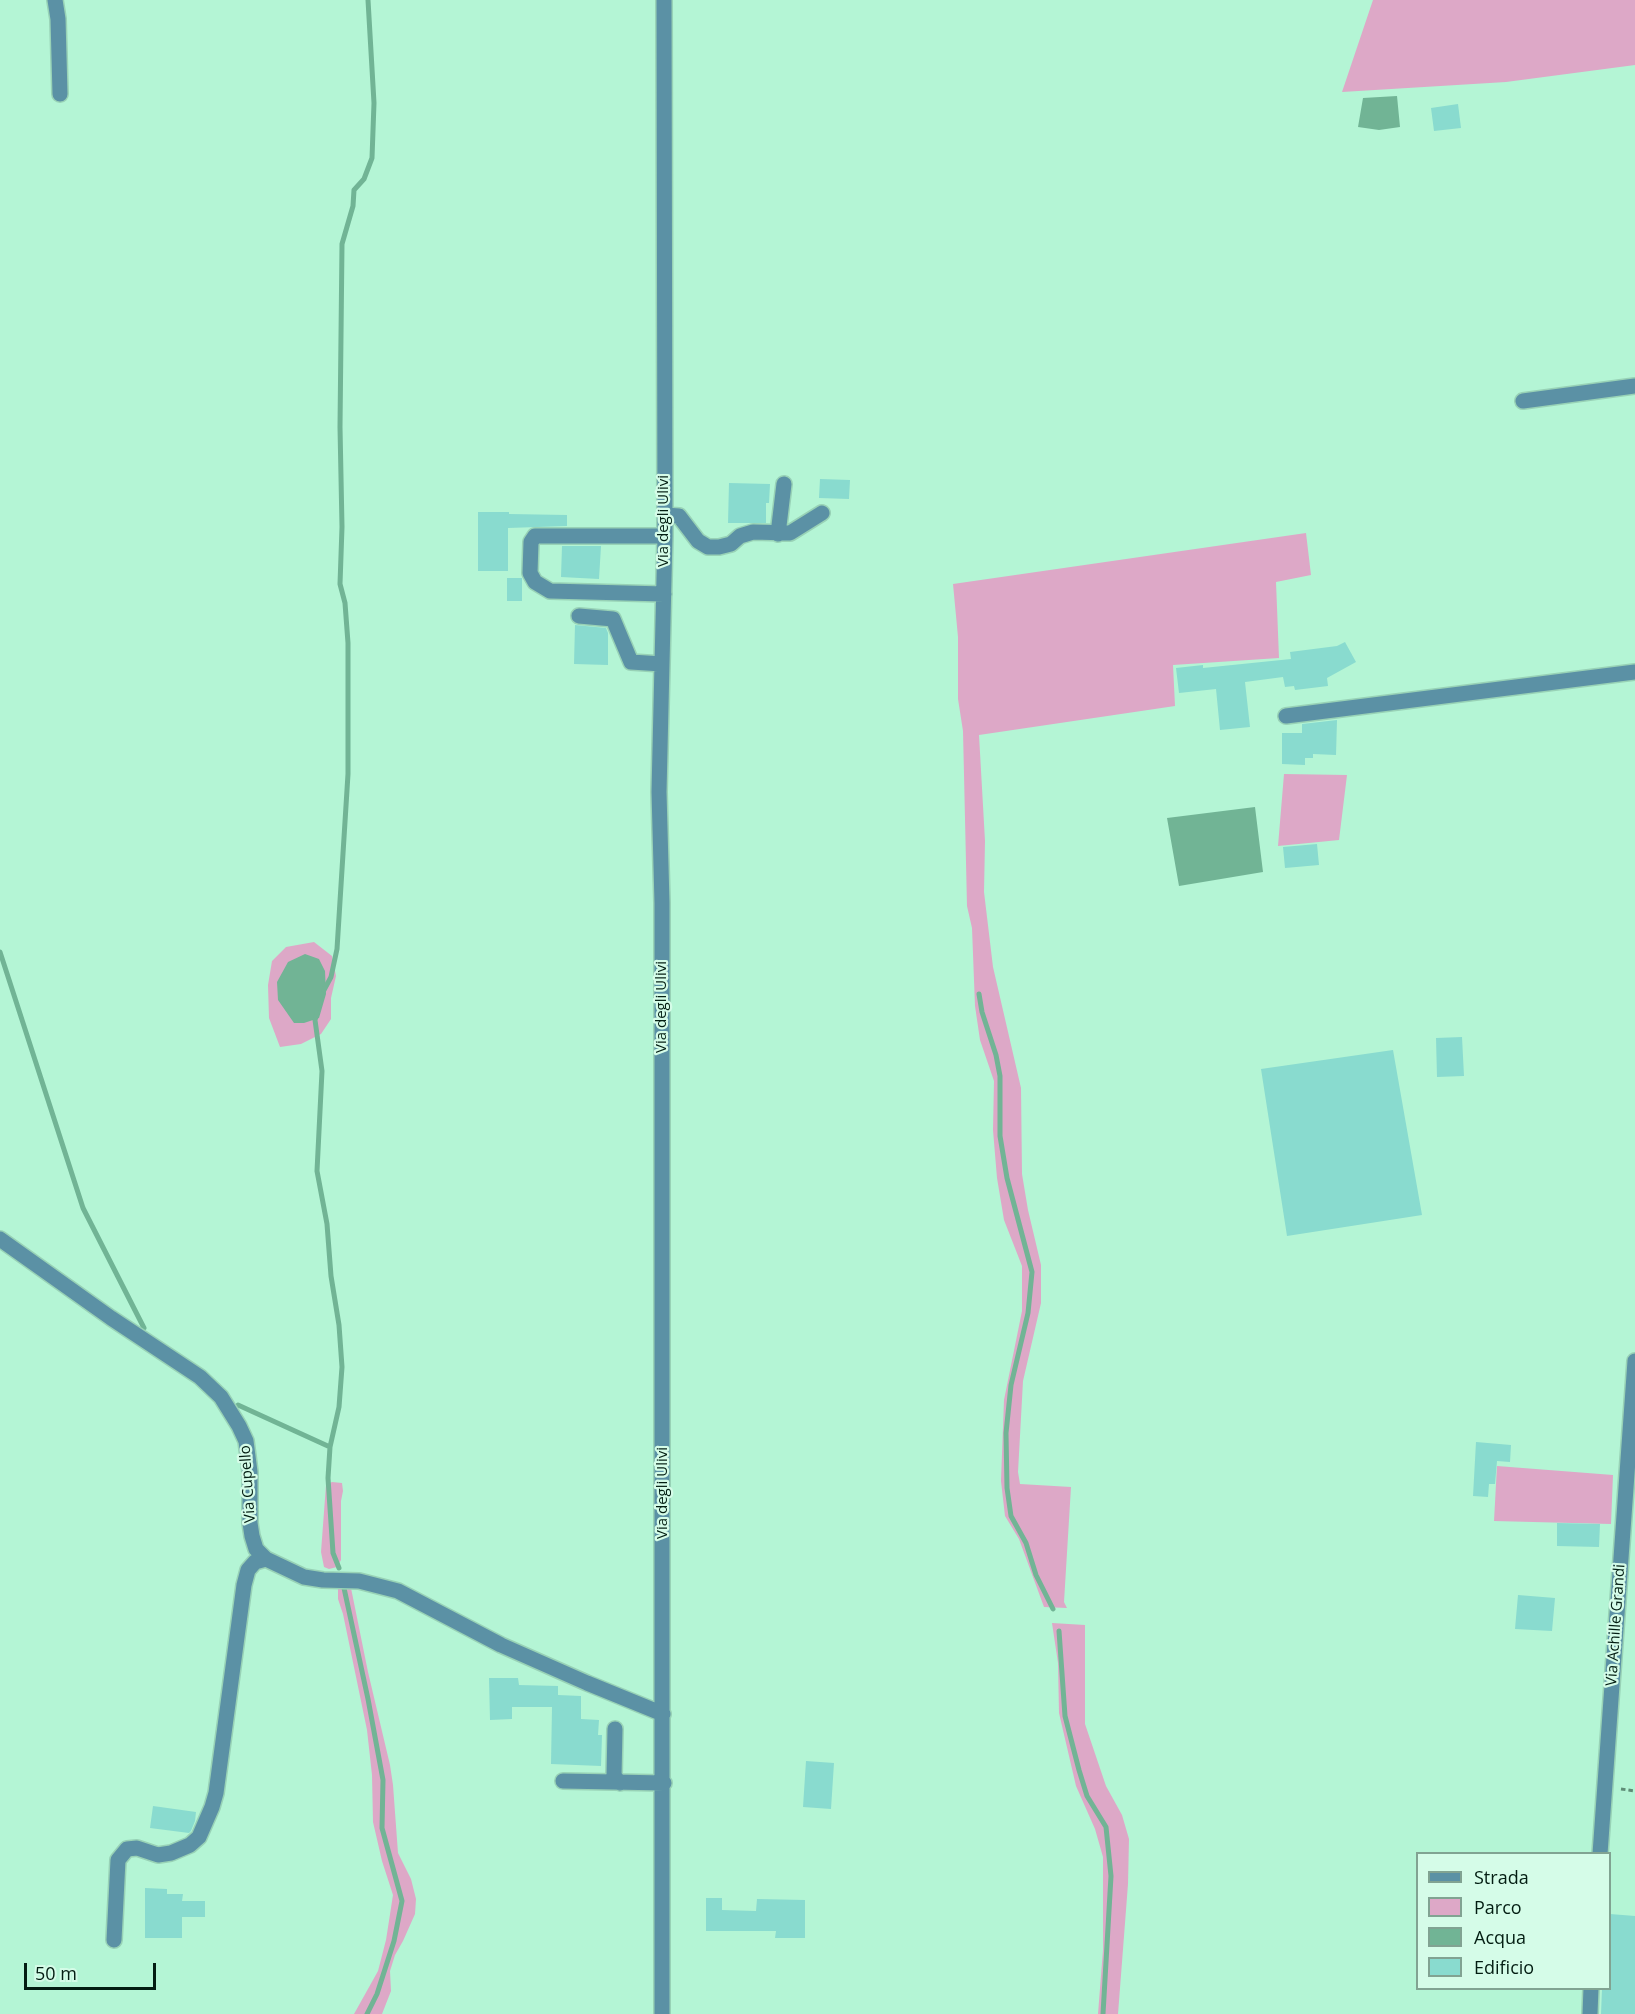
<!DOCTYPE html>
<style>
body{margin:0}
#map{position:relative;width:1635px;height:2014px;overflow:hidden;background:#b4f5d5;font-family:"Open Sans",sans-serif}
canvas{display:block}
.legend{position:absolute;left:1416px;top:1852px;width:195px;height:138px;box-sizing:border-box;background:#d5fce8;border:2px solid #81a392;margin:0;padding:8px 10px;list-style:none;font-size:18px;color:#031d12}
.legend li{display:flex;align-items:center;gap:12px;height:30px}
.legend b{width:30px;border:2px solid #81a392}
.scale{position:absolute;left:24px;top:1963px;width:132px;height:27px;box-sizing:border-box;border:3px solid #031d12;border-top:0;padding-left:8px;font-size:18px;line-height:21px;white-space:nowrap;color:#031d12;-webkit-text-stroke:4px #d5fce8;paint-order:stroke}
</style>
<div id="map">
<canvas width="1635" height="2014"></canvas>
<ul class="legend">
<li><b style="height:8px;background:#5b91a5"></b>Strada</li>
<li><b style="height:16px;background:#dda8c7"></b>Parco</li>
<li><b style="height:16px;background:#71b495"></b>Acqua</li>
<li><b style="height:16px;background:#89dbcf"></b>Edificio</li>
</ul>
<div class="scale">50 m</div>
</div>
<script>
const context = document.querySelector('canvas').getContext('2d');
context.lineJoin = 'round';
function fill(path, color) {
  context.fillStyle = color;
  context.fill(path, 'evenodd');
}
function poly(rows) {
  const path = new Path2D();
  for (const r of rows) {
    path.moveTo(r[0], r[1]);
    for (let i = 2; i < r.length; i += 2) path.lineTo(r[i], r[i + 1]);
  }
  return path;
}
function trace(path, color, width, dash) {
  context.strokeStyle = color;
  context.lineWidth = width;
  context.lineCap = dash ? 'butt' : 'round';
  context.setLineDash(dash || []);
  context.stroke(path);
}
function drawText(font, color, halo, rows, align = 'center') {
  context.font = font + ' "Open Sans",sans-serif';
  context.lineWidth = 4.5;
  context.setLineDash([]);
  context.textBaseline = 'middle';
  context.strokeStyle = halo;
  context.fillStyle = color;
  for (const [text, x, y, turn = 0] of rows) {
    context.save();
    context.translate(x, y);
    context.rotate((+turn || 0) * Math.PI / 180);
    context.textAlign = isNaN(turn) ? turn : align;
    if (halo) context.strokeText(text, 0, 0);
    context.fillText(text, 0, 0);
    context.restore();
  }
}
const green = poly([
 [1373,0,1635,0,1635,65,1506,82,1342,92],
 [1306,533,1311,575,1276,582,1279,658,1173,665,1175,706,979,735,985,841,984,892,993,967,1021,1088,1022,1174,1028,1210,1041,1265,1041,1303,1023,1381,1018,1472,1020,1484,1071,1487,1064,1602,1067,1608,1044,1607,1019,1539,1005,1516,1001,1481,1004,1400,1022,1311,1022,1266,1004,1220,997,1178,993,1130,994,1081,980,1040,975,1006,972,928,967,906,963,731,958,699,958,637,953,584],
 [1284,774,1347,775,1339,840,1278,846],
 [314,942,332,956,336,976,331,998,331,1019,321,1034,301,1044,280,1047,269,1018,268,985,272,961,286,947],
 [1497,1466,1613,1475,1611,1524,1494,1521],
 [332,1482,342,1483,343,1491,341,1501,341,1560,337,1567,329,1569,324,1567,321,1552,326,1485],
 [338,1587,351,1588,368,1672,390,1765,393,1785,398,1853,411,1879,416,1899,415,1914,403,1941,395,1955,390,1971,391,1991,382,2014,354,2014,378,1971,386,1940,393,1895,382,1861,373,1822,372,1775,367,1730,343,1614,338,1599],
 [1052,1623,1085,1625,1085,1724,1106,1786,1122,1815,1129,1839,1128,1884,1118,2014,1098,2014,1103,1950,1103,1857,1095,1829,1076,1786,1059,1713,1058,1663]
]);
const water = poly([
 [1397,96,1400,127,1379,130,1358,127,1363,98],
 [1255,807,1263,872,1179,886,1167,818],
 [305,954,319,959,325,971,326,994,319,1018,304,1023,294,1023,278,1000,277,982,288,962]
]);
const stream = poly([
 [0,952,83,1208,144,1328],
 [324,990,331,977,337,949,348,774,348,643,345,603,340,584,342,527,340,427,342,244,353,206,354,190,364,179,372,158,374,103,368,0],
 [979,994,982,1012,996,1055,1000,1076,1000,1136,1007,1178,1032,1272,1028,1313,1011,1385,1006,1433,1007,1488,1011,1516,1026,1543,1036,1575,1053,1609],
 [317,1013,315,1020,322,1071,317,1171,327,1224,331,1276,339,1325,342,1367,339,1407,330,1447,328,1478,333,1553,339,1568],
 [238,1405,330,1447],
 [344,1588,368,1699,383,1780,382,1828,402,1901,394,1941,377,1994,367,2014],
 [1059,1631,1065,1716,1079,1770,1087,1796,1106,1827,1111,1876,1103,2014]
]);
const building = poly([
 [1458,104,1461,128,1434,131,1431,108],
 [820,479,850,480,849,499,819,498],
 [729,483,770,484,769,503,766,503,766,523,728,523],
 [478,512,509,512,509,514,567,515,567,526,508,528,508,571,478,571],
 [562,546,601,546,599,579,561,577],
 [507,578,522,578,522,601,507,601],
 [575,625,606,628,608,633,608,665,574,664],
 [1345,642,1356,662,1327,678,1328,686,1295,690,1294,686,1285,687,1283,677,1245,682,1250,727,1220,730,1216,689,1179,693,1176,668,1203,665,1203,668,1291,659,1290,652,1337,646],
 [1337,720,1336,755,1313,754,1313,758,1305,758,1305,765,1282,764,1282,733,1302,733,1302,724],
 [1317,844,1319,865,1285,868,1283,847],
 [1462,1037,1464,1076,1437,1077,1436,1038],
 [1393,1050,1422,1215,1287,1236,1261,1069],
 [1476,1442,1511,1445,1510,1462,1497,1461,1495,1484,1489,1484,1488,1497,1473,1496],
 [1557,1523,1600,1524,1599,1547,1557,1546],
 [1518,1595,1555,1598,1552,1631,1515,1629],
 [489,1678,518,1678,519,1685,558,1686,558,1695,581,1696,581,1719,599,1720,598,1735,602,1735,601,1766,551,1764,552,1707,512,1707,512,1719,490,1720],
 [806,1761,834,1763,831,1809,803,1807],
 [153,1806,196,1812,195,1821,191,1831,189,1833,150,1828],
 [145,1888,167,1889,167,1894,183,1894,182,1901,205,1901,205,1917,182,1917,182,1938,145,1938],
 [706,1898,722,1898,722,1910,756,1911,757,1899,805,1900,805,1938,775,1938,776,1931,706,1931],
 [1610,1914,1635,1916,1635,2014,1601,2014,1602,1989,1610,1989]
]);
const path = poly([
 [1621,1789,1635,1791]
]);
const minor = poly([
 [55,0,58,19,60,94],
 [1523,401,1635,386],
 [665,515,679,516,698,541,708,547,719,547,731,544,740,536,753,532,790,533,822,513],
 [778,534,784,484],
 [664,594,550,591,535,582,530,573,531,542,535,536,665,536],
 [579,616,613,619,631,662,662,664],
 [1286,716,1635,672],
 [0,1239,111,1318,200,1377,221,1397,239,1426,246,1441,250,1472,250,1523,252,1536,256,1549,266,1559,304,1577,323,1580,359,1581,398,1591,501,1645,587,1683,663,1714],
 [615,1729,614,1776,620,1783],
 [563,1781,664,1783],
 [1600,1854,1635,1361],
 [114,1940,118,1860,127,1849,137,1848,158,1855,171,1853,190,1845,199,1837,212,1807,216,1793,244,1585,248,1570,255,1562,266,1559],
 [662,2014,662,903,659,792,665,536,664,0],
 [1590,2014,1591,1988]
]);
const streetNames = [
 ["Via degli Ulivi",664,521,-90],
 ["Via degli Ulivi",662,1007,-90],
 ["Via Cupello",248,1484,-94],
 ["Via degli Ulivi",663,1493,-90],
 ["Via Achille Grandi",1616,1625,-86]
];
fill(green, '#dda8c7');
fill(water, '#71b495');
trace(stream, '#71b495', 5);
fill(building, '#89dbcf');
trace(minor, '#98d2b6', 18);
trace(path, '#5e8c76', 3, [4.5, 3]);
trace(minor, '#5b91a5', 15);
drawText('15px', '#031d12', '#d5fce8', streetNames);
</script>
